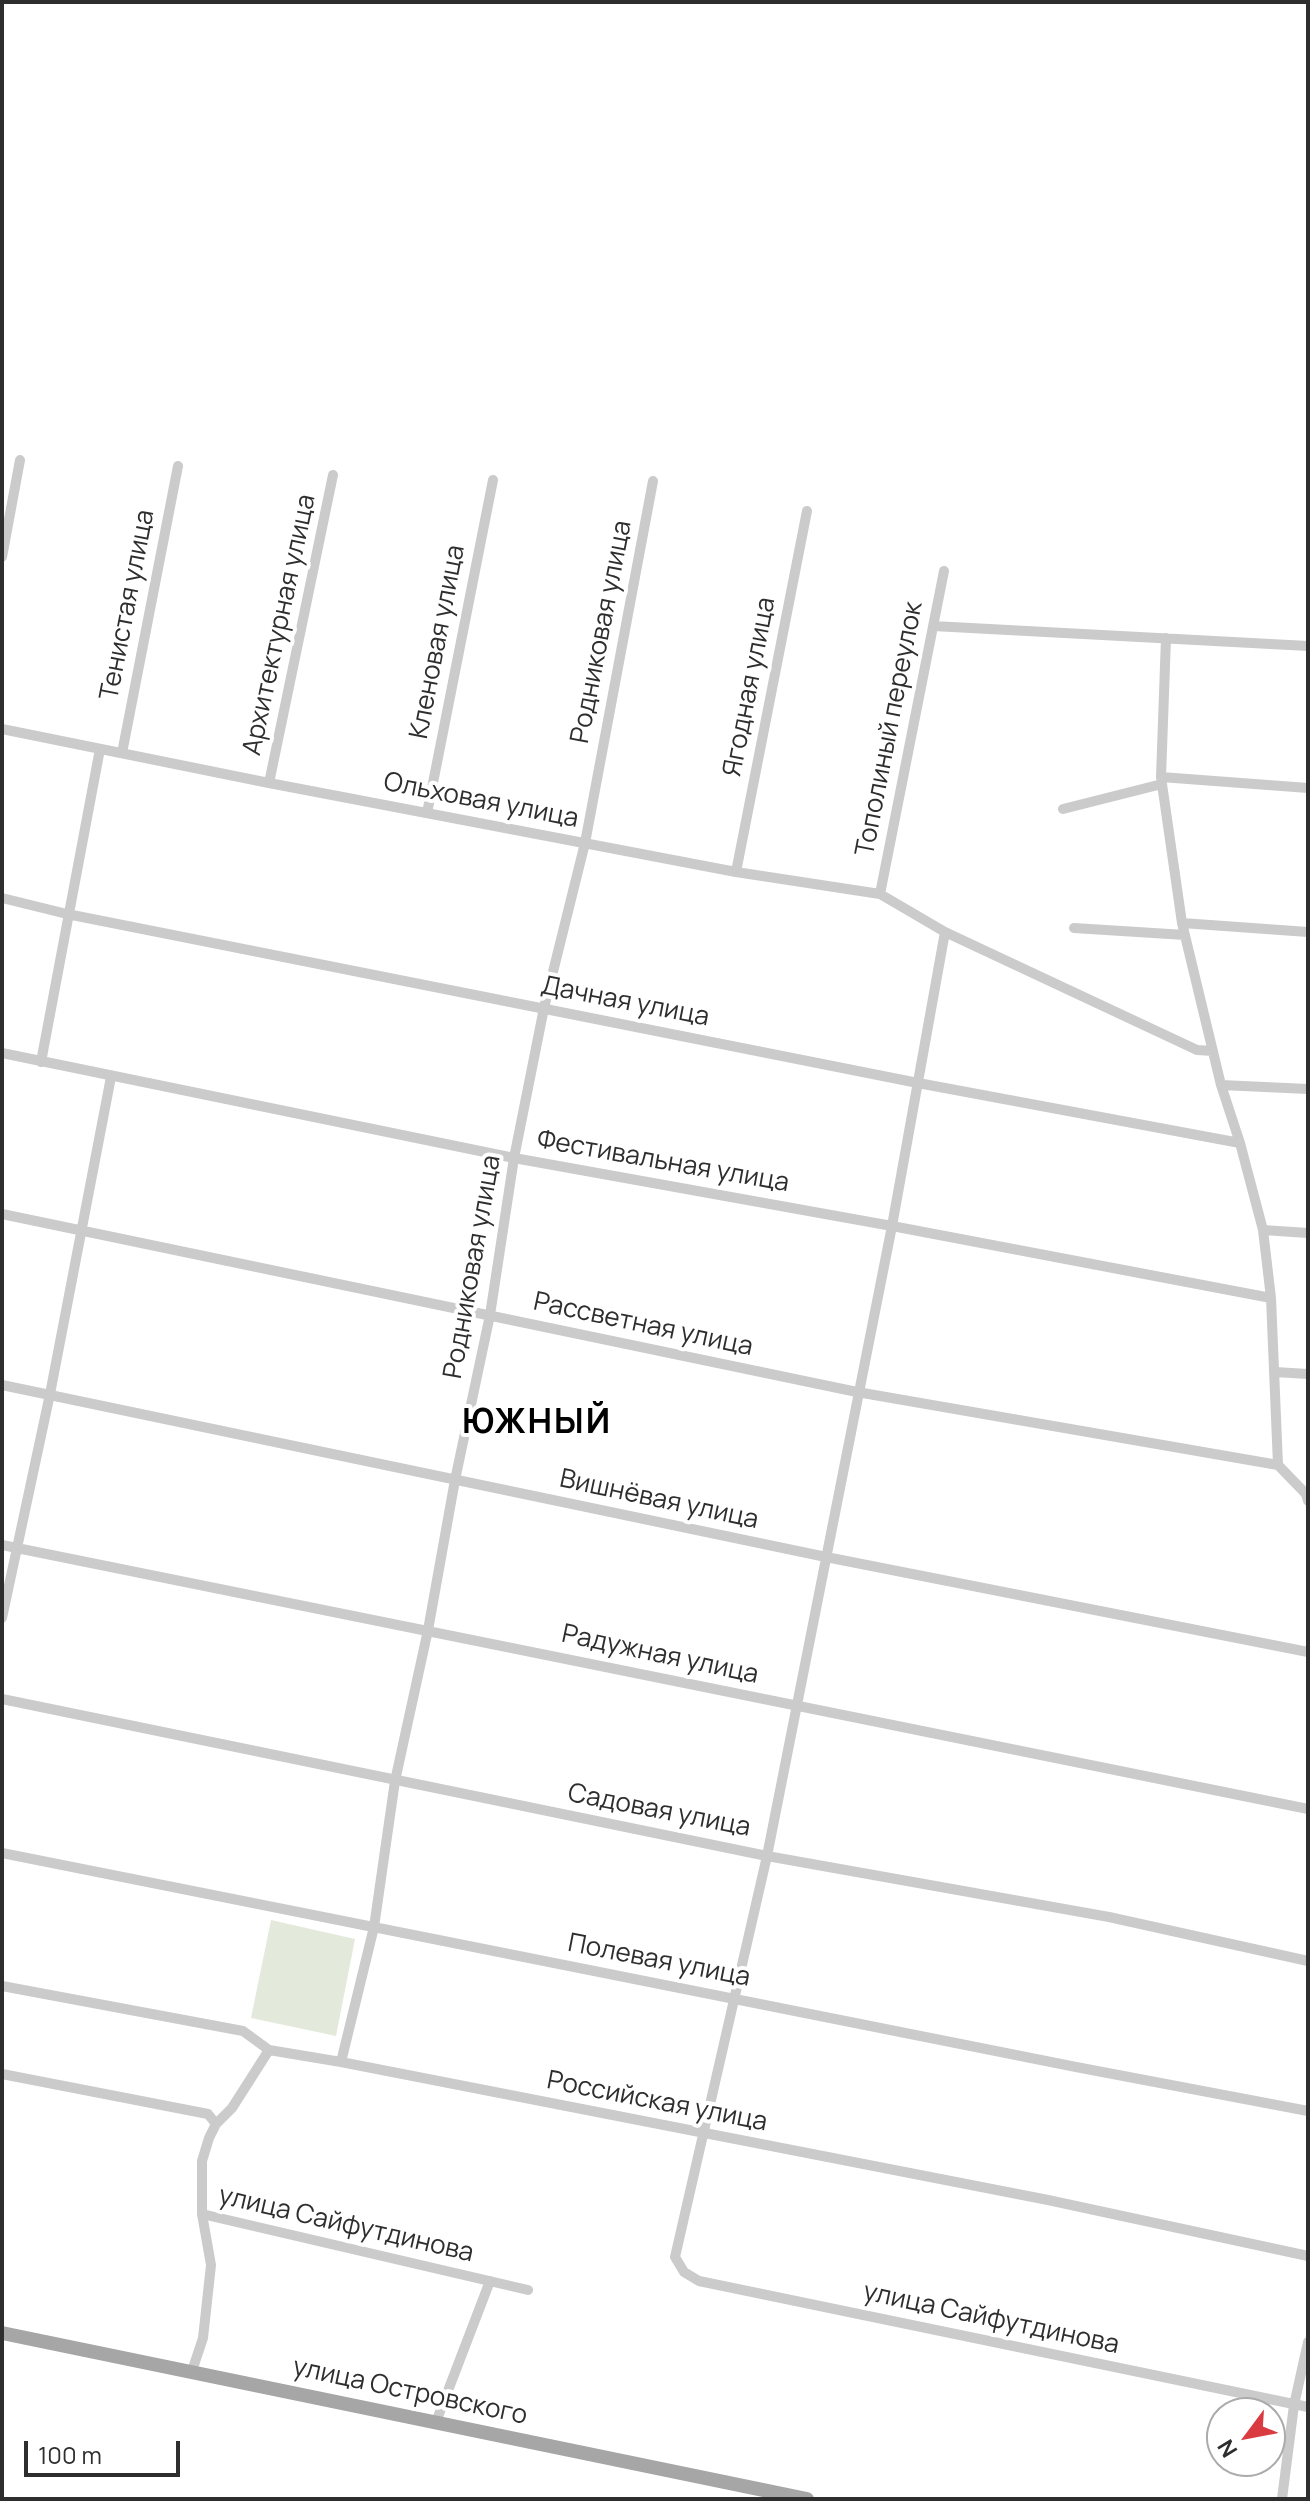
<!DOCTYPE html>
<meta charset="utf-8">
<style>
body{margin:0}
#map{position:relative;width:1310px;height:2501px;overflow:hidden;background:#fff;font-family:Manrope,sans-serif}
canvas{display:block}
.frame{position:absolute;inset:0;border:4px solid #2e2e2e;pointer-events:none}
.north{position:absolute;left:1206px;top:2397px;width:80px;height:80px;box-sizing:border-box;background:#fff;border:2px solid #ababab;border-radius:50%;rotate:238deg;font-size:22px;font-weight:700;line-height:32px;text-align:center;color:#2e2e2e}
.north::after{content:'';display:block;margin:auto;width:28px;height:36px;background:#d93b41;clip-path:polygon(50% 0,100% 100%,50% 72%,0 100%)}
.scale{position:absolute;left:24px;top:2441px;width:156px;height:36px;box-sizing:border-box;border:4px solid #2e2e2e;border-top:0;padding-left:10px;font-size:24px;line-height:28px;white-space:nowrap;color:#2e2e2e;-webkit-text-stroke:6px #fff;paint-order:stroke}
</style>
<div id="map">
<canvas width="1310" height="2501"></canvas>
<div class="frame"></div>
<div class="north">N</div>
<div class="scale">100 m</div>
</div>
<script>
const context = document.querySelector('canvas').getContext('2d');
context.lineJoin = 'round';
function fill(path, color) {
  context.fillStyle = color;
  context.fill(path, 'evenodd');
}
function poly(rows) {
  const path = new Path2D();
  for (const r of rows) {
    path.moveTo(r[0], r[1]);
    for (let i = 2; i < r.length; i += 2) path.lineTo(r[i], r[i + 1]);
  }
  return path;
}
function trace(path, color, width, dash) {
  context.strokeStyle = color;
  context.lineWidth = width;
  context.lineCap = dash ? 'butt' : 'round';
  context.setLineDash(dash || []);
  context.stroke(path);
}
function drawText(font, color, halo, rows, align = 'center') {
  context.font = font + ' Manrope,sans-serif';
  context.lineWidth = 8;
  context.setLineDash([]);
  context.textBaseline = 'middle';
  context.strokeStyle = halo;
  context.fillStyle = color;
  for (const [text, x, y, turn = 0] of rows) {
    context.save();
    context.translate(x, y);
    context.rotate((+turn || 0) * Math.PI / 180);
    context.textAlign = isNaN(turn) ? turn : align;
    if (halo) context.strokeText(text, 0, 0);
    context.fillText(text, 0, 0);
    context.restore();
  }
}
const green = poly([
 [271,1920,355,1939,336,2036,251,2018]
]);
const minor = poly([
 [2,557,20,460],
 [933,626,1308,646],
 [1166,638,1161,777,1182,923,1221,1085,1240,1143,1263,1230,1271,1298,1278,1465,1306,1494,1308,1501],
 [2,729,269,783,736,872,880,894,945,932,1197,1050,1213,1051],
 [122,753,178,466],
 [1161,777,1308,788],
 [269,783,333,475],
 [1063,809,1162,784],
 [427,813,493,480],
 [736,872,807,511],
 [880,894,944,571],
 [2,898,67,914,918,1083,1240,1143],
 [1182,923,1308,932],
 [1074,928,1185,935],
 [945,932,892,1226,767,1856,675,2257,684,2272,699,2281,1308,2407],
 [2,1053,514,1158,892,1226,1271,1298],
 [41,1062,100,749],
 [1221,1085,1308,1089],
 [2,1214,857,1392,1278,1465],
 [1263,1230,1308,1233],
 [1275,1372,1308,1374],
 [2,1385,826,1557,1308,1652],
 [2,1545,1308,1809],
 [2,1618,50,1394,111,1077],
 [2,1699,767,1856,1109,1917,1308,1961],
 [2,1853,1076,2067,1308,2111],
 [2,1986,243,2031,269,2050,341,2062,1048,2200,1308,2256],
 [341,2062,374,1927,395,1781,428,1630,455,1480,490,1315,514,1158,544,1008,585,843,653,481],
 [2,2074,208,2114,216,2124],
 [202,2214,528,2290],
 [192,2371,203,2338,211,2265,202,2214,202,2161,209,2138,216,2124,232,2108,269,2050],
 [436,2422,490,2281],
 [1282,2499,1294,2405,1308,2342]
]);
const major = poly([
 [2,2333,807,2499]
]);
const streetNames = [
 ["Тенистая улица",128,605,-79],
 ["Архитектурная улица",280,625,-78],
 ["Родниковая улица",602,632,-79],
 ["Кленовая улица",438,642,-79],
 ["Ягодная улица",750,687,-79],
 ["Тополиный переулок",890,729,-79],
 ["Ольховая улица",481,801,11],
 ["Дачная улица",625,1002,11],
 ["Фестивальная улица",663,1162,10],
 ["Родниковая улица",473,1267,-80],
 ["Рассветная улица",643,1325,12],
 ["Вишнёвая улица",659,1500,12],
 ["Радужная улица",660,1655,12],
 ["Садовая улица",659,1811,11],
 ["Полевая улица",659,1961,11],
 ["Российская улица",657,2102,11],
 ["улица Сайфутдинова",346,2225,13],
 ["улица Сайфутдинова",991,2319,12],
 ["улица Островского",410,2392,12]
];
const districtNames = [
 ["ЮЖНЫЙ",537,1423]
];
fill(green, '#e3eadc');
trace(minor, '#cbcbcb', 10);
trace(major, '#a6a6a6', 14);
drawText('26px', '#2e2e2e', '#fff', streetNames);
context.letterSpacing = '2px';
drawText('bold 34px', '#000', '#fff', districtNames);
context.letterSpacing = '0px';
</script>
